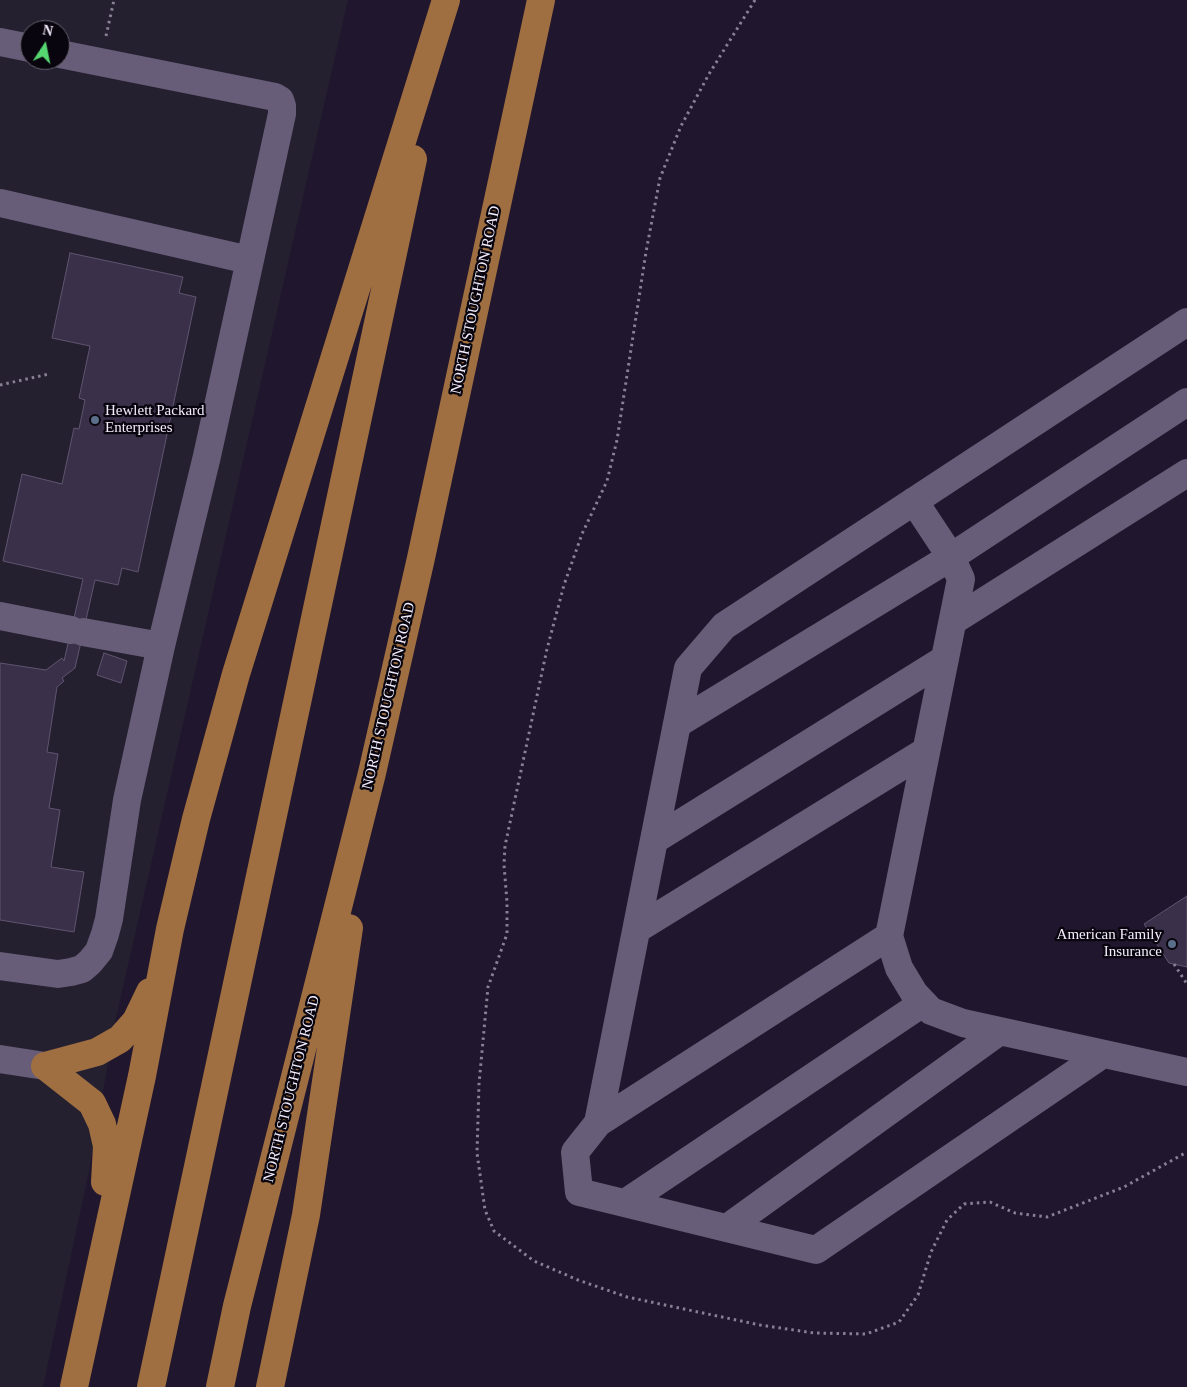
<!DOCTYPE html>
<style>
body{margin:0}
#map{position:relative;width:1187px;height:1387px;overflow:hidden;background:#20162d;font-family:"Times New Roman",serif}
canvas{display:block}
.north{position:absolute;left:20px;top:20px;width:50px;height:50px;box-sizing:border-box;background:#08050e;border:1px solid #66626e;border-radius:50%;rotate:11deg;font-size:14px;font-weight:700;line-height:20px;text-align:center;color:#f4edfe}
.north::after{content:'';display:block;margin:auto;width:18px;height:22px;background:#56d671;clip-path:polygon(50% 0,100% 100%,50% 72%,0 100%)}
</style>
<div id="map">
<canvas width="1187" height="1387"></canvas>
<div class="north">N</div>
</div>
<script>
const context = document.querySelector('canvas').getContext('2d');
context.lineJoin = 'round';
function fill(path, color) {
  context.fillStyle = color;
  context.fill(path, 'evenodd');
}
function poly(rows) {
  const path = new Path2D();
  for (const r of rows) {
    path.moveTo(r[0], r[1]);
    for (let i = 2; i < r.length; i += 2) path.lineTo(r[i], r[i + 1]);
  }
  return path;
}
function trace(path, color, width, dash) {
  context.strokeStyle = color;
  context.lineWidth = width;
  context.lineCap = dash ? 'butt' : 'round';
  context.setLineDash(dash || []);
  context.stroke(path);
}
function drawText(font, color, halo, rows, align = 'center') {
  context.font = font + ' "Times New Roman",serif';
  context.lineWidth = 4.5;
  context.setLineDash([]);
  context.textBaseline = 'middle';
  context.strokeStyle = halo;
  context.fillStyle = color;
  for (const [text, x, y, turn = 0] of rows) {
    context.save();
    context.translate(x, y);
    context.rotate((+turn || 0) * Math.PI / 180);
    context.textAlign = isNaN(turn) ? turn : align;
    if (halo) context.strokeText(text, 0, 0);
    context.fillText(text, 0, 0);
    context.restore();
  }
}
const industrial = poly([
 [0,0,348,0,116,1018,89,1171,43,1387,0,1387],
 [30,30,60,30,60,60,30,60]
]);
const building = poly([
 [70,253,183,277,179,293,196,297,138,572,122,568,118,585,95,580,75,668,62,678,64,681,57,687,47,752,58,754,49,808,60,810,51,867,84,872,74,932,0,920,0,663,46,670,62,658,64,661,83,579,3,561,22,474,62,484,74,428,79,429,85,400,79,398,90,346,52,338,70,253],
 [104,653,127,661,121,683,97,675,104,653],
 [1187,896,1187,967,1169,963,1144,924,1187,896]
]);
const path = poly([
 [755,0,709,74,681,126,660,178,646,252,617,440,607,481,582,534,564,585,547,649,505,846,504,865,507,902,507,934,488,987,479,1084,477,1153,485,1210,494,1231,534,1261,578,1280,627,1297,760,1325,814,1333,866,1334,899,1322,918,1295,931,1252,947,1220,964,1204,990,1202,1015,1213,1047,1217,1124,1187,1187,1152],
 [106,36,114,0],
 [0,385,49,374],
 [1174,964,1187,984]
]);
const minor = poly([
 [0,42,30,48],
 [0,203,249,260],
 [1187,402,951,557,961,579,889,936,899,968,914,993,931,1011,963,1023,1187,1072],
 [0,616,71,630],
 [953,621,1187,473],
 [83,632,161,646],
 [677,724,951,557,914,501],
 [654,840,945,659],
 [637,929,926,751],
 [0,966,58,974,71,972,82,969,90,962,99,951,105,934,109,919,127,800,161,646,207,456,282,114,282,106,280,100,275,97,60,54],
 [1103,1054,816,1250,579,1192,575,1152,598,1123,688,668,724,626,1187,322],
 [0,1059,45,1066],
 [598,1123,889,936],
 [625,1203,923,1003],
 [727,1228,1000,1031]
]);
const major = poly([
 [45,1066,92,1103,102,1124,107,1146,105,1182],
 [45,1066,97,1052,120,1039,136,1021,150,992],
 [74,1387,142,1076,170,929,196,819,236,674,446,0],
 [151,1387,413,159],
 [220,1387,237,1306,372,773,421,558,541,0],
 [270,1387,306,1215,349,928]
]);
const markers = [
 [95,420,5,"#5c6f8a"],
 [1172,944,5,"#5c6f8a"]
];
const streetNames = [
 ["NORTH STOUGHTON ROAD",476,300,-78],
 ["NORTH STOUGHTON ROAD",389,696,-77],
 ["NORTH STOUGHTON ROAD",292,1089,-76]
];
const poiNames = [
 ["Hewlett Packard",105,411],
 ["Enterprises",105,428],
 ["American Family",1162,935,"right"],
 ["Insurance",1162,952,"right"]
];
fill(industrial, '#242030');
fill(building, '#3a3049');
trace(building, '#605570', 1);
trace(path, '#898094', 3, [2.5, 4]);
trace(minor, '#685d78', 28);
trace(major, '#9f6e41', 28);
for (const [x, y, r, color] of markers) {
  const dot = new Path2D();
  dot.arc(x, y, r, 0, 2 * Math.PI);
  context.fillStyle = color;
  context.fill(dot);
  trace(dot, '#08050e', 2);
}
drawText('15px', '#f4edfe', '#08050e', streetNames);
drawText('15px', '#f4edfe', '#08050e', poiNames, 'left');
</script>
